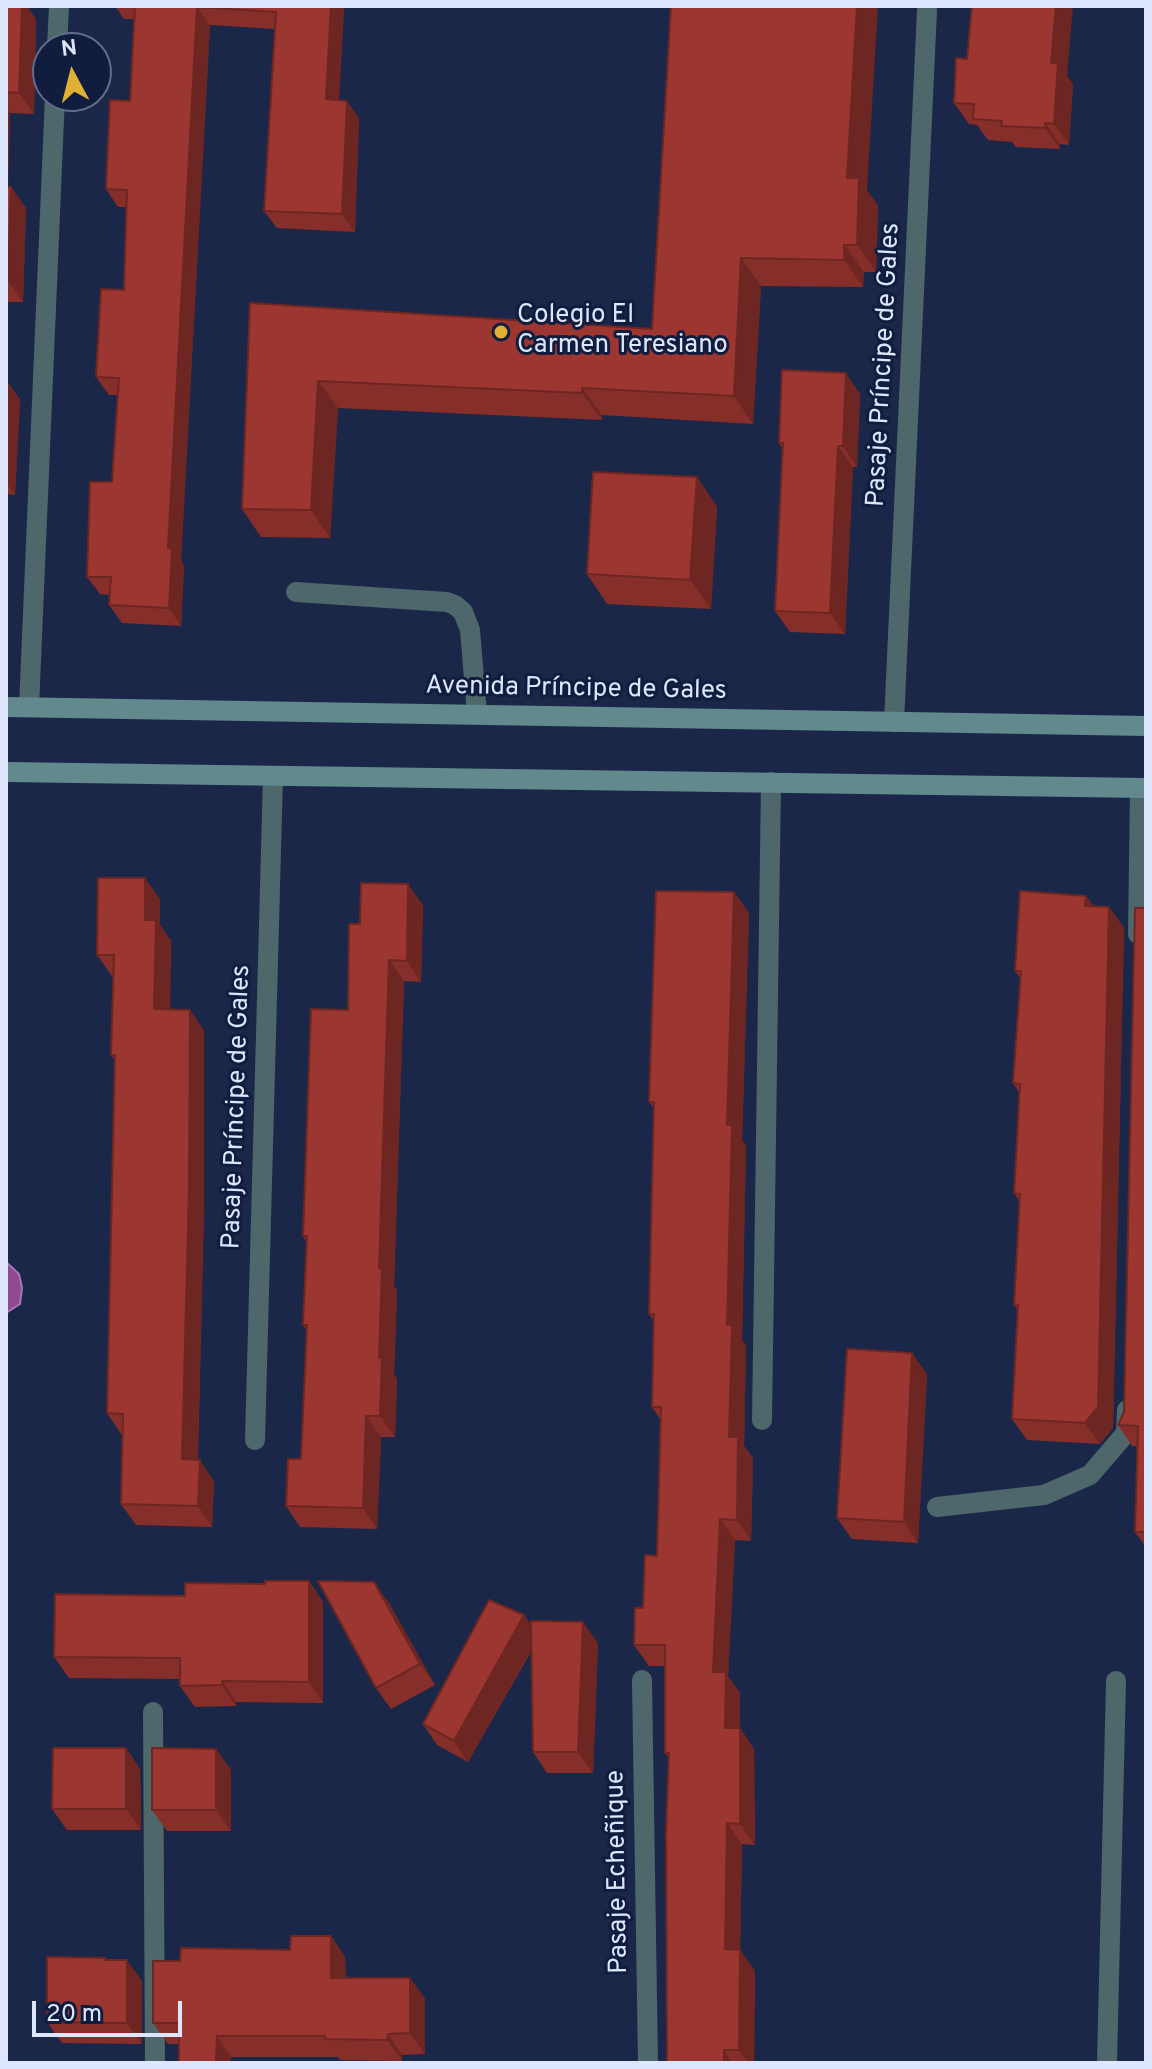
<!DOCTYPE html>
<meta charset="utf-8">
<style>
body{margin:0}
#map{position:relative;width:1152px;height:2069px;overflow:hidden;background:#1b2749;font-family:Overpass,sans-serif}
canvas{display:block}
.frame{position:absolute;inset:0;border:8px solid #dde6fd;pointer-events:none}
.north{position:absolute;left:32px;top:32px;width:80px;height:80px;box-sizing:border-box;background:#111d3e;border:2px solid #636d8a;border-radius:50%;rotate:353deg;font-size:22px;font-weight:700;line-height:32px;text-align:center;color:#dde6fd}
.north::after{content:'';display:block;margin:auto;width:28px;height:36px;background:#dfb034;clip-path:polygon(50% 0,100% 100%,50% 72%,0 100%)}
.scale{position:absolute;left:32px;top:2001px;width:150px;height:36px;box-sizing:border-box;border:4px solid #dde6fd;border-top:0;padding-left:10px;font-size:24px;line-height:28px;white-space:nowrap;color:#dde6fd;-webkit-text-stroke:6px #111d3e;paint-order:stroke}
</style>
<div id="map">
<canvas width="1152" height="2069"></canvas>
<div class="frame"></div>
<div class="north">N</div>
<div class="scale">20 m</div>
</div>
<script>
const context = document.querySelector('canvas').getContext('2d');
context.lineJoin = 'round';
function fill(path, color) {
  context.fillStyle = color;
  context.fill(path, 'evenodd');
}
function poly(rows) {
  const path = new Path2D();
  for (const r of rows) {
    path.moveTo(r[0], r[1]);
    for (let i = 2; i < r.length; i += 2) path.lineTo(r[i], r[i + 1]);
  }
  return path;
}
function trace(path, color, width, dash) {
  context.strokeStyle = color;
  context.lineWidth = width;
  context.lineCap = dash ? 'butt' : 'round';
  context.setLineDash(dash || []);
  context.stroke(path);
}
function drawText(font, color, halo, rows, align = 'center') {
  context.font = font + ' Overpass,sans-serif';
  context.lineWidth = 6;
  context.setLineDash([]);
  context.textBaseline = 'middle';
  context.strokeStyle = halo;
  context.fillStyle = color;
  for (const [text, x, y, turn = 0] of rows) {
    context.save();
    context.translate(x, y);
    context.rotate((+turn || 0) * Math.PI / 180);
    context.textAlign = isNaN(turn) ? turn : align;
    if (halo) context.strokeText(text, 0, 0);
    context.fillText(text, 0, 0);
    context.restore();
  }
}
const water = poly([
 [6,1262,19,1274,22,1288,20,1304,6,1313,6,1262]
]);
const lane = poly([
 [57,48,59,6],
 [296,592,447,602,455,605,463,612,470,630,477,714],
 [29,707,55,96]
]);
const street = poly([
 [894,722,927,10],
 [1138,934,1140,788],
 [762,1420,771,782],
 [255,1440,273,776],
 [937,1507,1044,1495,1090,1475,1126,1433,1127,1410],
 [642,1680,648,2063],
 [153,1712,155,2063],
 [1107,2063,1116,1681]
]);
const secondary = poly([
 [6,707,1146,726],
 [6,772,1146,788]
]);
const wall = poly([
 [6,6,36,19,34,114,10,113,8,187,26,208,23,302,6,302],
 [115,6,344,6,339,100,359,118,355,232,277,228,264,211,275,29,210,25,181,560,184,566,181,626,122,623,109,605,110,595,100,594,87,577,112,482,118,395,109,395,96,377,124,290,126,207,118,207,106,189,130,101,134,19,124,19],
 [671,6,867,190,878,206,876,272,864,272,863,287,761,286,753,424,602,415,602,420,338,408,330,538,261,537,242,509,250,303,652,329],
 [1067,76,1073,84,1069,145,1060,144,1060,149,1016,147,1012,142,988,140,977,125,969,124,954,103],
 [6,380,20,400,15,495,7,494,6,532],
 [860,394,857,467,853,467,845,634,790,632,775,611,782,448,779,443],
 [697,477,717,507,711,609,607,604,587,574],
 [734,892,749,913,742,1140,746,1146,742,1340,746,1346,744,1446,753,1458,751,1541,735,1540,728,1676,740,1693,740,1728,754,1749,755,1845,742,1844,740,1950,755,1971,754,2063,667,2063,669,1758,665,1753,665,1666,649,1666,634,1645,657,1556,660,1419,652,1407,653,1320,649,1314,654,1108,649,1102],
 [1086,896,1094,907,1109,907,1124,928,1113,1428,1100,1444,1027,1440,1012,1419,1018,1311,1014,1305,1019,1201,1014,1193,1019,1092,1013,1083,1021,979,1015,971],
 [160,899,160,925,171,941,170,1010,190,1010,204,1031,204,1209,198,1460,214,1481,212,1527,136,1525,121,1504,123,1434,121,1434,107,1413,115,1060,111,1055,113,976,112,976,97,955],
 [423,905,421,982,404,981,394,1287,397,1290,394,1375,397,1379,395,1437,381,1437,377,1529,300,1527,286,1506,301,1459,307,1331,303,1325,306,1241,303,1236,348,1010,360,924],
 [1146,908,1146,1547,1135,1532,1137,1446,1132,1446,1118,1425,1124,1412],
 [927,1374,918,1543,852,1539,837,1518],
 [309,1581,323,1602,323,1703,236,1702,236,1706,195,1707,180,1686,180,1679,69,1678,54,1657,185,1596,265,1584],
 [389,1603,435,1685,391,1709,376,1688],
 [524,1615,531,1625,598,1643,593,1773,547,1773,533,1752,532,1650,468,1762,437,1745,423,1724],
 [126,1748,140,1769,141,1830,67,1830,52,1809],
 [216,1749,231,1770,231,1831,167,1831,152,1810],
 [331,1936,345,1957,346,1978,410,1978,425,1999,425,2054,402,2055,402,2061,340,2060,338,2057,231,2057,231,2063,179,2063,179,2044,168,2044,153,2023,180,1961,290,1950],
 [105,1958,106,1960,142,1981,142,2044,62,2043,47,2022]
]);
const shadedWall = poly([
 [22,6,27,6,36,19,34,114,19,93],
 [331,6,344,6,338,117,326,99],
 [857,6,878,6,867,190,878,206,876,272,857,245,847,178],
 [1056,6,1073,6,1067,76,1073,84,1069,145,1054,124,1051,63],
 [197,7,210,25,181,560,184,566,181,626,169,608,168,548],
 [347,101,359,118,355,232,342,214],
 [6,107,10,113,7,207,6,206],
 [1045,123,1060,144,1060,149,1045,128],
 [11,187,26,208,23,302,8,281],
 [844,245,864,272,863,287,844,260],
 [741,258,761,286,753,424,734,396],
 [846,373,860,394,857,467,843,446],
 [6,380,20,400,15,495,6,482],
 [318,381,338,408,330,538,311,510],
 [582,388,602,415,602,420,582,393],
 [838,446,853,467,845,634,830,613],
 [697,477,717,507,711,609,690,580],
 [6,493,7,494,6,532],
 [145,878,160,899,160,925,171,941,169,1030,154,1009,145,920],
 [408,884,423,905,421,982,407,961],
 [734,892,749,913,742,1140,746,1146,742,1340,746,1346,744,1446,753,1458,751,1541,737,1520,729,1437,727,1325,727,1125],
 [1086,896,1101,917,1085,906],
 [1109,907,1124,928,1113,1428,1100,1444,1085,1423],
 [389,960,404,981,394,1287,397,1290,394,1375,397,1379,395,1437,380,1416,379,1358,379,1269],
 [190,1010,204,1031,204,1209,197,1480,182,1459],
 [912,1353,927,1374,918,1543,904,1522],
 [366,1416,381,1437,377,1529,363,1508],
 [200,1460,214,1481,212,1527,198,1506],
 [720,1519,735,1540,728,1676,740,1693,740,1728,754,1749,755,1845,740,1824,725,1728,713,1672],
 [309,1581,323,1602,323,1703,309,1682],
 [374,1582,389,1603,435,1685,420,1664],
 [524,1615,539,1636,468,1762,454,1741],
 [583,1622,598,1643,593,1773,578,1752],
 [222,1681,236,1702,236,1706,222,1685],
 [126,1748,140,1769,141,1830,126,1809],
 [216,1749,231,1770,231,1831,216,1810],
 [727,1823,742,1844,740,1950,755,1971,754,2063,748,2063,739,2050,725,1949],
 [331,1936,345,1957,346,1999,331,1978],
 [127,1960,142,1981,142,2044,127,2023],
 [410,1978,425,1999,425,2054,410,2033],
 [388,2034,402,2055,402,2061,387,2040],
 [217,2036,231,2057,231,2063,216,2063],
 [724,2050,732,2063,724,2063]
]);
const building = poly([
 [6,6,22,6,19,93,6,92,6,6],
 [135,6,331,6,326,99,347,101,342,214,264,211,276,12,197,7,168,548,172,548,169,608,109,605,111,577,87,577,90,482,112,482,119,378,96,377,101,289,124,290,127,190,106,189,110,100,130,101,135,6],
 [671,6,857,6,847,178,859,178,857,245,844,245,844,260,741,258,734,396,582,388,582,393,318,381,311,510,242,509,250,303,652,329,671,6],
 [972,6,1056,6,1051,63,1058,63,1054,124,1045,123,1045,128,1001,126,1002,121,973,119,974,104,954,103,956,58,967,59,972,6],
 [6,187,11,187,8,281,6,281,6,187],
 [782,370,846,373,843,446,838,446,830,613,775,611,783,443,779,443,782,370],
 [593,472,697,477,690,580,587,574,593,472],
 [98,878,145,878,145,920,156,920,154,1009,190,1010,189,1188,182,1459,200,1460,198,1506,121,1504,123,1414,107,1413,115,1055,111,1055,114,955,97,955,98,878],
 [361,883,408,884,407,961,389,960,379,1269,382,1269,379,1358,382,1358,380,1416,366,1416,363,1508,286,1506,288,1459,301,1459,307,1325,303,1325,307,1236,303,1236,311,1009,348,1010,349,924,360,924,361,883],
 [656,891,734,892,727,1125,732,1125,727,1325,732,1325,729,1437,738,1437,737,1520,720,1519,713,1672,726,1672,725,1728,740,1728,740,1824,727,1823,725,1949,740,1950,739,2050,724,2050,724,2063,667,2063,666,1831,669,1753,665,1753,665,1645,634,1645,635,1608,643,1608,645,1555,657,1556,661,1407,652,1407,654,1314,649,1314,654,1102,649,1102,656,891],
 [1020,891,1086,896,1085,906,1109,907,1098,1407,1085,1423,1012,1419,1018,1305,1014,1305,1020,1194,1014,1193,1020,1084,1013,1083,1021,971,1015,971,1020,891],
 [1135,908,1146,908,1146,1532,1135,1532,1138,1426,1118,1425,1124,1412,1135,908],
 [847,1349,912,1353,904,1522,837,1518,847,1349],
 [265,1581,309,1581,309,1682,222,1681,222,1685,180,1686,180,1658,54,1657,55,1594,185,1596,185,1583,265,1584,265,1581],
 [318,1581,374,1582,420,1664,376,1688,318,1581],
 [489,1600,524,1615,454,1741,423,1724,489,1600],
 [531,1621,583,1622,578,1752,533,1752,531,1621],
 [53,1748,126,1748,126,1809,52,1809,53,1748],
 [152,1748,216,1749,216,1810,152,1810,152,1748],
 [291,1936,331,1936,331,1978,410,1978,410,2033,388,2034,387,2040,325,2039,325,2036,217,2036,216,2063,179,2063,179,2023,153,2023,153,1961,180,1961,181,1948,290,1950,291,1936],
 [47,1957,105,1958,105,1960,127,1960,127,2023,47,2022,47,1957]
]);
const markers = [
 [501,332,8,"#dfb034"]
];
const poiNames = [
 ["Colegio El",517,317],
 ["Carmen Teresiano",517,347]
];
const streetNames = [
 ["Pasaje Príncipe de Gales",885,365,-87],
 ["Avenida Príncipe de Gales",576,690,1],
 ["Pasaje Príncipe de Gales",238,1107,-88],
 ["Pasaje Echeñique",619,1872,-91]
];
fill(water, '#904891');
trace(water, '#a777b1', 2);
trace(lane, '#4e676a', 20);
trace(street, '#4e676a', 20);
trace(secondary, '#61898e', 20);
fill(wall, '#862e29');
fill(shadedWall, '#6d2622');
fill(building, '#9c3630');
trace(building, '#6d2622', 2);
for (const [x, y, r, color] of markers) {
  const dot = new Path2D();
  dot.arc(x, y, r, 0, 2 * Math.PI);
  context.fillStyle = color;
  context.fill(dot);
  trace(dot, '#111d3e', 3);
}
drawText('26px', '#dde6fd', '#111d3e', poiNames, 'left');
drawText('26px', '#dde6fd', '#111d3e', streetNames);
</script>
